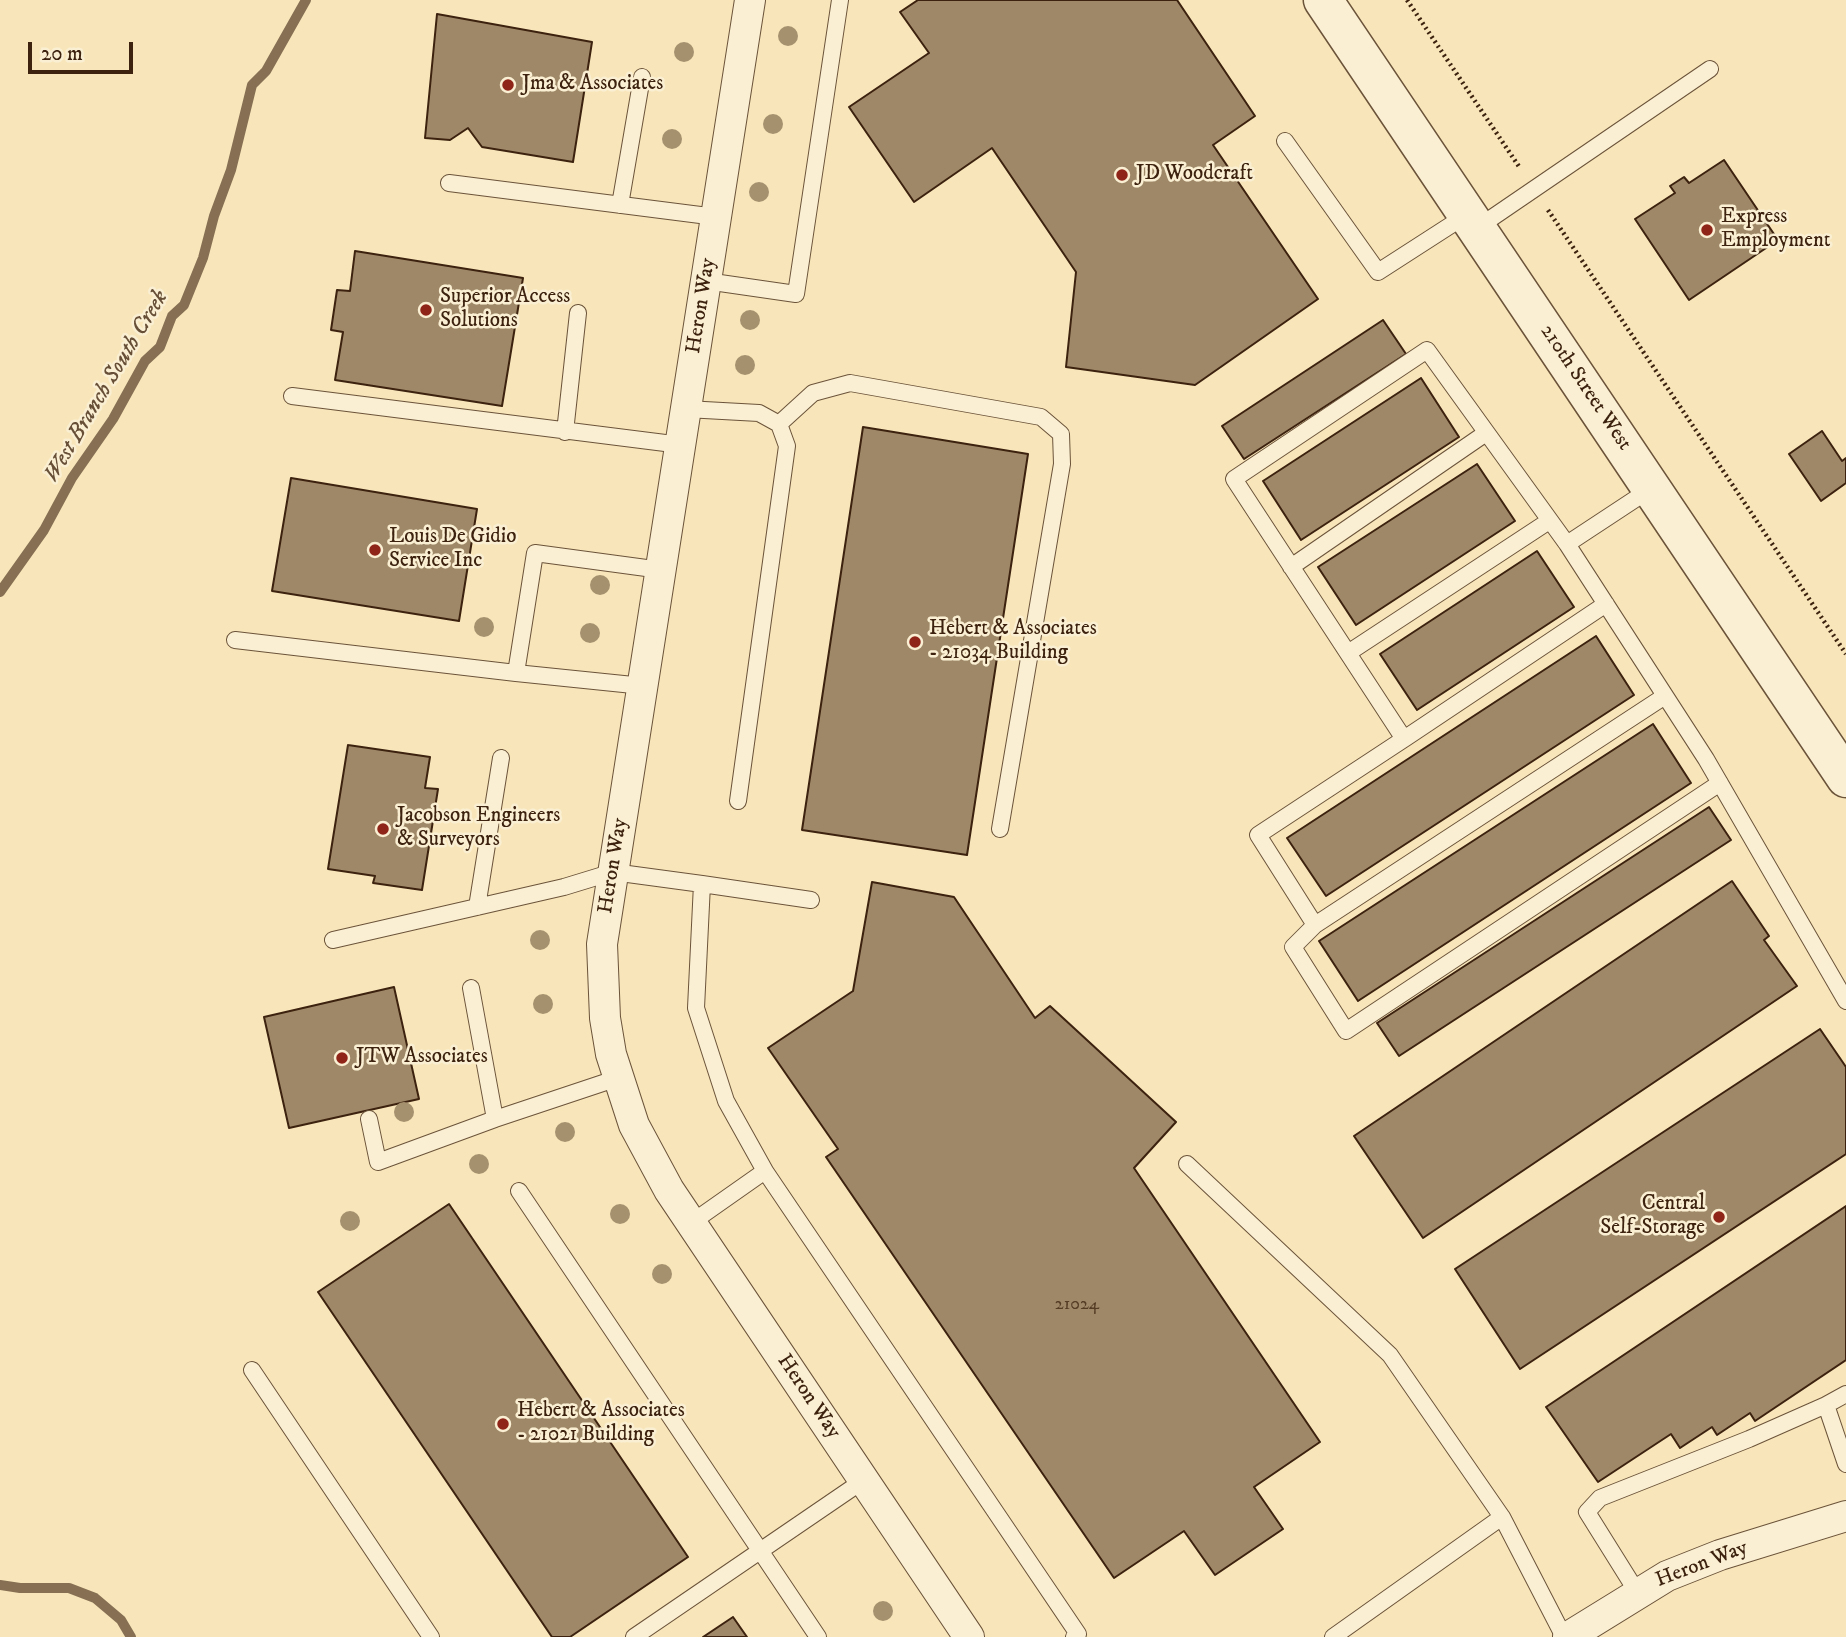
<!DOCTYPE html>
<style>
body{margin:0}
#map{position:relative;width:1846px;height:1637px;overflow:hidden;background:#f8e6ba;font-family:"IM FELL DW Pica",serif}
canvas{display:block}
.scale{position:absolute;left:28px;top:42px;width:105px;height:32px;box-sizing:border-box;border:4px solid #3c220f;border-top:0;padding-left:9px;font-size:21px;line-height:24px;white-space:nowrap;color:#3c220f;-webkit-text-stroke:5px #faefd2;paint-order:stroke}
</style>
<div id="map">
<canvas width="1846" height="1637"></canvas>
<div class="scale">20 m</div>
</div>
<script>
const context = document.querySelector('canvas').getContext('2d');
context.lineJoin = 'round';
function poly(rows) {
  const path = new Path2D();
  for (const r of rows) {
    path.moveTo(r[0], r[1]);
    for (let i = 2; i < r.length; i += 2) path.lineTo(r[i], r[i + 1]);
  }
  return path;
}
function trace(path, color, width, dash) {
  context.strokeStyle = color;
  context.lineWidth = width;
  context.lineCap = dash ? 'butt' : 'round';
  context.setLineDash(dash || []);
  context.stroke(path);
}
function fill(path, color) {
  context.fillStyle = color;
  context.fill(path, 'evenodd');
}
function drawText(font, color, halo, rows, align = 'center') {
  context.font = font + ' "IM FELL DW Pica",serif';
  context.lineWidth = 5;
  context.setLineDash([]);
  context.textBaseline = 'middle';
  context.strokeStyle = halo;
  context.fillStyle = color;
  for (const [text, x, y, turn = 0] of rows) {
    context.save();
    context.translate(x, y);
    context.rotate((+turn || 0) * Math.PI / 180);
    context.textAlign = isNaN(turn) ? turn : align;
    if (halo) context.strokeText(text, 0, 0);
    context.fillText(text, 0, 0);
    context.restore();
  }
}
const stream = poly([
 [0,592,44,530,72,478,113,419,145,361,160,347,172,316,184,305,203,258,214,216,231,170,252,85,266,71,306,0],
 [0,1585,20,1588,69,1588,95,1598,121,1620,131,1637]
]);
const building = poly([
 [918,0,1177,0,1255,116,1213,145,1318,299,1195,385,1066,367,1076,272,992,148,914,202,849,107,929,53,900,12,918,0],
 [437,14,592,42,573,162,482,147,468,128,450,140,425,138,437,14],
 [1724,160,1778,240,1689,300,1635,219,1675,193,1670,186,1684,177,1689,183,1724,160],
 [355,251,523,278,502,406,335,380,343,332,331,330,337,290,350,291,355,251],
 [1383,320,1406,354,1244,459,1222,426,1383,320],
 [1421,378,1459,437,1301,540,1263,481,1421,378],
 [863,427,1028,454,967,855,802,830,863,427],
 [1822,431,1842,461,1846,458,1846,483,1821,501,1789,454,1822,431],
 [1477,464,1515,521,1356,625,1318,567,1477,464],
 [291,478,477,509,459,621,272,591,291,478],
 [1537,551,1574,607,1417,710,1380,654,1537,551],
 [1596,636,1634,695,1326,896,1287,838,1596,636],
 [1653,724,1691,783,1358,1001,1319,941,1653,724],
 [348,745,430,757,425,788,438,789,422,890,373,883,375,876,328,869,348,745],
 [1709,807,1731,840,1399,1056,1377,1023,1709,807],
 [1732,881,1769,936,1764,940,1797,986,1423,1238,1354,1136,1732,881],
 [872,882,954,897,1035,1018,1050,1006,1176,1122,1134,1168,1320,1442,1254,1487,1283,1529,1215,1575,1184,1531,1114,1578,826,1157,838,1149,768,1048,853,991,872,882],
 [394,987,419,1099,289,1128,264,1017,394,987],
 [1820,1029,1846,1067,1846,1154,1520,1369,1455,1269,1820,1029],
 [449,1204,688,1557,570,1637,552,1637,318,1292,449,1204],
 [1846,1206,1846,1360,1755,1421,1750,1413,1717,1435,1712,1427,1680,1448,1671,1434,1598,1482,1546,1407,1846,1206],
 [733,1617,747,1637,703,1637,733,1617]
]);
const path = poly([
 [1407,0,1520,168],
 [1548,210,1846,654]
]);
const service = poly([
 [1285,141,1378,272,1468,214],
 [449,183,716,217],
 [620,205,642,77],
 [1477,228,1710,69],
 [706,281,796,294,840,0],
 [292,396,681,445],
 [686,409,759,413,779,424,787,446,738,801],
 [779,424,813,393,850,383,1041,417,1061,434,1062,464,1000,829],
 [565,432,578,313],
 [1652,488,1567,544,1706,759,1846,1001],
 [1567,544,1427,350,1234,479,1404,739,1258,835,1315,925,1293,947,1346,1031,1720,783],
 [1291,567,1486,433],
 [235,640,516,673],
 [1348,653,1549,521],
 [643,686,516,673,535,553,661,570],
 [1404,739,1606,604],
 [702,884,811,900],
 [477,907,501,758],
 [1315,925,1665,696],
 [333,940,564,887,613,872,702,884,696,1008,726,1101,765,1171],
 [471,988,495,1119,618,1078],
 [369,1119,378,1162,495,1119],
 [1187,1164,1390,1355,1502,1517],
 [519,1191,818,1637],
 [691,1223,765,1171,1078,1634,1074,1637],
 [252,1370,431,1637],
 [1846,1394,1826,1405,1846,1464],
 [1637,1592,1587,1512,1600,1498,1749,1439,1826,1405],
 [634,1637,864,1480],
 [1333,1637,1502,1517,1564,1637]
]);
const minor = poly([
 [750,0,602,944,605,1018,611,1054,634,1125,669,1190,969,1637],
 [1568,1637,1667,1576,1720,1555,1846,1516]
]);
const tertiary = poly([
 [1323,0,1846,778]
]);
const trees = [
 [788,36],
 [684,52],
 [773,124],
 [672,139],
 [759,192],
 [750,320],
 [745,365],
 [600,585],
 [484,627],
 [590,633],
 [540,940],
 [543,1004],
 [404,1112],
 [565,1132],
 [479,1164],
 [620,1214],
 [350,1221],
 [662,1274],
 [883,1611]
];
const markers = [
 [508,85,7,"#8f2418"],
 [1122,175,7,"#8f2418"],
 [1707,230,7,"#8f2418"],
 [426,310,7,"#8f2418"],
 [375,550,7,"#8f2418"],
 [915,642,7,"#8f2418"],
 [383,829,7,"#8f2418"],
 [342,1058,7,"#8f2418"],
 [1719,1217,7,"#8f2418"],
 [503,1424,7,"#8f2418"]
];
const numberNames = [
 ["21024",1077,1305]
];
const poiNames = [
 ["Jma & Associates",522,85],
 ["JD Woodcraft",1136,175],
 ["Express",1721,218],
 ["Employment",1721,242],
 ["Superior Access",440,298],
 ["Solutions",440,322],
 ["Louis De Gidio",389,538],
 ["Service Inc",389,562],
 ["Hebert & Associates",929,630],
 ["- 21034 Building",929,654],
 ["Jacobson Engineers",397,817],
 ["& Surveyors",397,841],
 ["JTW Associates",356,1058],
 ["Central",1705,1205,"right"],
 ["Self-Storage",1705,1229,"right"],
 ["Hebert & Associates",517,1412],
 ["- 21021 Building",517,1436]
];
const streetNames = [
 ["Heron Way",702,306,-81],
 ["210th Street West",1585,388,56],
 ["Heron Way",614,866,-81],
 ["Heron Way",808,1397,56],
 ["Heron Way",1702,1565,-21]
];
const waterNames = [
 ["West Branch South Creek",107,387,-59]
];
trace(stream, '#866f53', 10);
fill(building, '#9e8868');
trace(building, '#3c220f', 2);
trace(service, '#6b533a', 18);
trace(minor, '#6b533a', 32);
trace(tertiary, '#6b533a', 41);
trace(path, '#3c220f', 4.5, [2, 3.5]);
trace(service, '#faefd2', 16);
trace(minor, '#faefd2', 30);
trace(tertiary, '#faefd2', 38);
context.fillStyle = '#a6916f';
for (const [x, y] of trees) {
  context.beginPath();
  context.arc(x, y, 10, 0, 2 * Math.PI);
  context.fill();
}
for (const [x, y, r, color] of markers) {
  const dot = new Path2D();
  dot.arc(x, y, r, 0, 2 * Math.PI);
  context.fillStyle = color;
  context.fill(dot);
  trace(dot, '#faefd2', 2.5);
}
drawText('18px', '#543c25', null, numberNames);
drawText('21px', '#3c220f', '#faefd2', poiNames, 'left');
drawText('21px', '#3c220f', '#faefd2', streetNames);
drawText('italic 23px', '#674f37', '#faefd2', waterNames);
</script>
